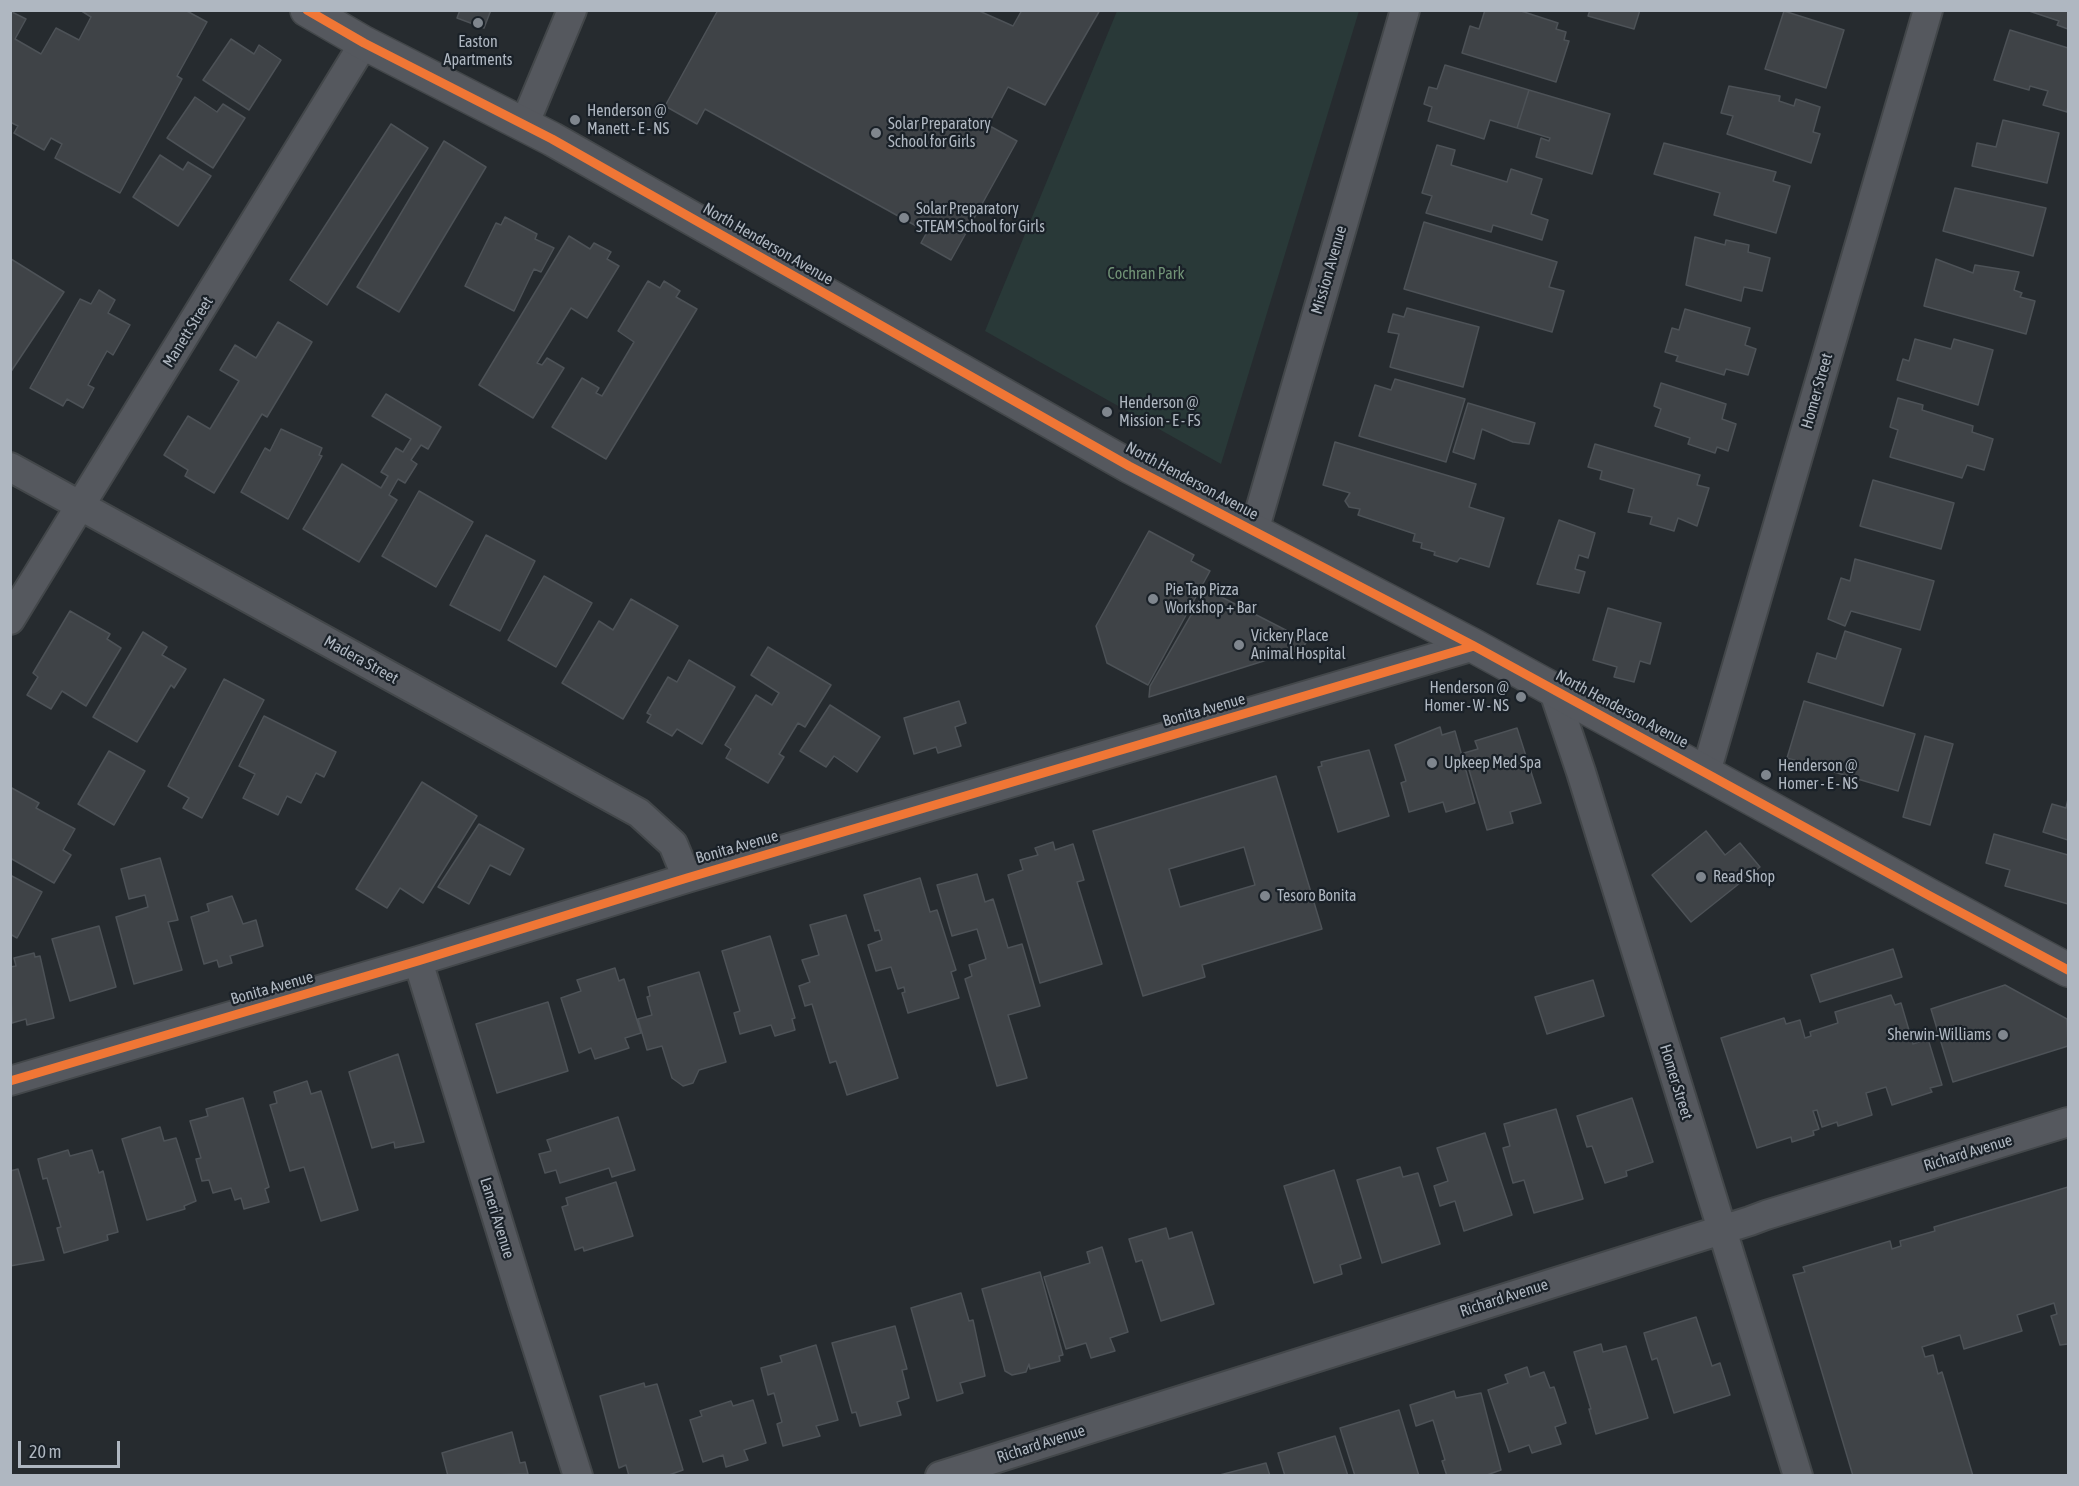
<!DOCTYPE html>
<style>
body{margin:0}
#map{position:relative;width:2079px;height:1486px;overflow:hidden;background:#262b2f;font-family:"Asap Condensed",sans-serif}
canvas{display:block}
.frame{position:absolute;inset:0;border:12px solid #afb7c1;pointer-events:none}
.scale{position:absolute;left:18px;top:1441px;width:102px;height:27px;box-sizing:border-box;border:3px solid #afb7c1;border-top:0;padding-left:8px;font-size:18px;line-height:21px;white-space:nowrap;color:#afb7c1;-webkit-text-stroke:4px #1a2128;paint-order:stroke}
</style>
<div id="map">
<canvas width="2079" height="1486"></canvas>
<div class="frame"></div>
<div class="scale">20 m</div>
</div>
<script>
const context = document.querySelector('canvas').getContext('2d');
context.lineJoin = 'round';
function fill(path, color) {
  context.fillStyle = color;
  context.fill(path, 'evenodd');
}
function poly(rows) {
  const path = new Path2D();
  for (const r of rows) {
    path.moveTo(r[0], r[1]);
    for (let i = 2; i < r.length; i += 2) path.lineTo(r[i], r[i + 1]);
  }
  return path;
}
function trace(path, color, width, dash) {
  context.strokeStyle = color;
  context.lineWidth = width;
  context.lineCap = dash ? 'butt' : 'round';
  context.setLineDash(dash || []);
  context.stroke(path);
}
function drawText(font, color, halo, rows, align = 'center') {
  context.font = font + ' "Asap Condensed",sans-serif';
  context.lineWidth = 4.5;
  context.setLineDash([]);
  context.textBaseline = 'middle';
  context.strokeStyle = halo;
  context.fillStyle = color;
  for (const [text, x, y, turn = 0] of rows) {
    context.save();
    context.translate(x, y);
    context.rotate((+turn || 0) * Math.PI / 180);
    context.textAlign = isNaN(turn) ? turn : align;
    if (halo) context.strokeText(text, 0, 0);
    context.fillText(text, 0, 0);
    context.restore();
  }
}
const green = poly([
 [1117,11,1359,11,1221,464,985,331]
]);
const building = poly([
 [80,10,185,10,207,22,177,76,182,79,120,193,55,158,62,144,51,138,44,150,14,133,18,126,10,122,10,11,26,19,15,39,41,54,56,28,79,40,91,17,80,10],
 [460,10,491,10,484,28,457,18,460,10],
 [718,10,977,10,1013,26,1022,10,1100,10,1045,105,1008,87,988,125,1017,141,951,260,921,243,927,232,705,109,697,124,665,106,718,10],
 [1485,10,1518,10,1558,23,1556,29,1566,32,1564,40,1569,41,1556,82,1462,53,1470,26,1479,29,1485,10],
 [1590,10,1640,10,1634,29,1588,16,1590,10],
 [2026,10,2068,10,2068,29,2057,25,2059,21,2026,10],
 [1784,11,1844,30,1826,88,1765,69,1784,11],
 [2010,30,2068,48,2068,106,2067,112,2043,105,2048,91,2030,86,2029,90,1994,80,2010,30],
 [231,39,254,54,259,45,281,60,249,110,203,80,231,39],
 [1445,65,1529,90,1517,128,1490,120,1484,139,1428,121,1432,107,1424,104,1429,87,1437,89,1445,65],
 [1729,86,1780,96,1779,101,1794,106,1796,99,1820,107,1813,132,1820,134,1811,163,1727,134,1733,116,1721,113,1729,86],
 [1529,90,1610,114,1592,174,1536,157,1541,138,1549,141,1550,138,1517,128,1529,90],
 [195,97,217,112,223,104,245,118,213,168,167,138,195,97],
 [2003,120,2059,133,2047,183,1972,166,1977,143,1996,147,2003,120],
 [391,124,428,148,327,305,290,280,391,124],
 [444,141,486,167,399,312,357,287,444,141],
 [1664,143,1776,172,1773,181,1790,186,1776,233,1714,215,1720,193,1654,174,1664,143],
 [1437,145,1455,150,1451,165,1507,182,1511,169,1542,179,1531,214,1548,220,1542,240,1493,225,1491,232,1426,213,1432,196,1422,193,1437,145],
 [160,155,183,170,188,162,211,176,178,226,133,197,160,155],
 [1955,188,2046,208,2033,256,1943,231,1955,188],
 [505,217,537,234,535,239,554,248,541,272,534,269,514,311,465,286,496,223,501,225,505,217],
 [1424,222,1557,262,1549,287,1564,291,1552,332,1404,289,1424,222],
 [569,236,590,249,594,243,611,252,607,259,619,266,587,318,571,308,537,363,542,365,547,358,564,368,533,418,479,385,569,236],
 [1695,237,1725,245,1726,240,1749,245,1748,252,1770,258,1762,291,1744,287,1741,301,1686,285,1695,237],
 [11,259,64,292,10,373,10,260,11,259],
 [1936,259,1973,273,1975,265,2019,272,2014,290,2022,293,2020,297,2035,301,2026,334,1924,306,1936,259],
 [648,281,660,288,664,281,680,291,676,297,697,309,606,459,552,427,582,378,599,388,596,393,602,396,634,342,618,331,648,281],
 [99,290,115,300,108,313,130,325,113,355,107,351,88,385,94,388,83,408,67,399,63,406,30,388,80,299,91,304,99,290],
 [1407,308,1479,327,1463,387,1390,367,1399,334,1388,332,1393,314,1404,317,1407,308],
 [1685,309,1750,328,1745,345,1756,349,1748,375,1726,369,1724,375,1676,361,1678,356,1665,352,1672,328,1679,330,1685,309],
 [278,322,312,342,267,417,262,414,214,493,185,476,188,470,164,455,188,416,210,429,239,381,220,370,235,345,256,358,278,322],
 [1915,339,1951,349,1954,339,1993,350,1978,405,1897,380,1903,359,1909,361,1915,339],
 [1395,379,1465,399,1446,462,1359,436,1375,385,1391,390,1395,379],
 [1661,383,1726,404,1722,419,1736,424,1728,451,1717,447,1715,453,1688,444,1690,438,1655,426,1661,409,1654,406,1661,383],
 [386,394,441,427,428,449,421,445,411,460,417,464,405,483,398,479,389,495,397,500,359,562,303,529,342,464,381,488,388,476,381,472,396,448,403,452,411,439,372,416,386,394],
 [1898,398,1923,405,1922,410,1973,426,1972,432,1993,439,1984,470,1967,465,1962,478,1890,457,1898,430,1890,427,1898,398],
 [1468,403,1535,423,1529,444,1513,442,1482,429,1474,459,1453,452,1468,403],
 [281,429,322,448,319,455,322,456,288,519,241,492,265,448,270,451,281,429],
 [1335,442,1476,484,1469,507,1504,518,1489,567,1460,558,1457,562,1434,555,1435,552,1421,548,1422,543,1413,541,1415,534,1358,515,1360,509,1349,507,1345,501,1350,493,1323,485,1335,442],
 [1595,444,1700,475,1697,485,1709,488,1697,526,1678,518,1674,531,1650,524,1652,517,1628,512,1634,489,1600,479,1602,471,1588,467,1595,444],
 [1873,480,1954,503,1941,549,1860,526,1873,480],
 [419,491,473,522,436,587,382,556,419,491],
 [1559,520,1595,533,1588,558,1579,555,1575,569,1585,572,1579,593,1537,584,1559,520],
 [1149,531,1194,555,1191,561,1210,571,1148,685,1107,663,1096,626,1149,531],
 [486,535,535,561,500,631,450,605,486,535],
 [1855,559,1934,581,1920,630,1851,611,1845,626,1828,619,1841,578,1850,581,1855,559],
 [544,576,592,603,556,667,508,640,544,576],
 [1206,589,1307,641,1302,649,1149,697,1150,686,1206,589],
 [631,599,678,626,623,719,562,683,599,621,613,630,631,599],
 [1608,608,1661,623,1650,664,1640,661,1634,682,1614,677,1617,667,1593,660,1608,608],
 [70,611,110,634,107,639,121,648,86,706,62,691,51,709,27,695,38,677,33,673,70,611],
 [1845,631,1901,649,1883,706,1808,682,1817,653,1836,659,1845,631],
 [143,632,167,647,162,655,186,669,174,688,171,685,137,742,93,717,143,632],
 [768,647,831,685,805,727,798,723,779,754,784,757,768,783,726,758,731,749,725,745,756,695,772,705,779,693,751,675,768,647],
 [689,660,735,687,702,744,677,729,672,736,647,722,651,715,647,713,668,677,677,682,689,660],
 [224,679,264,700,202,818,183,808,189,798,168,786,224,679],
 [959,701,966,723,955,727,961,746,938,753,936,747,914,754,904,718,959,701],
 [1804,701,1915,734,1898,791,1787,758,1804,701],
 [830,705,880,737,857,772,834,756,826,767,800,751,830,705],
 [264,716,336,752,324,777,316,773,301,803,287,796,278,815,243,798,255,774,239,766,264,716],
 [1440,727,1442,735,1455,731,1475,803,1446,812,1443,802,1409,812,1401,783,1406,781,1395,745,1440,727],
 [1517,728,1541,803,1510,812,1513,823,1487,830,1464,753,1478,749,1475,741,1517,728],
 [1925,736,1953,744,1930,825,1903,817,1925,736],
 [1369,750,1389,816,1338,832,1318,767,1322,766,1321,762,1369,750],
 [109,751,145,771,114,825,78,804,109,751],
 [1276,776,1322,929,1202,965,1205,977,1143,996,1093,831,1276,776],
 [1244,847,1255,885,1180,907,1169,869,1244,847],
 [422,782,477,816,423,903,400,888,387,908,356,889,422,782],
 [10,787,39,803,36,808,75,829,63,850,71,855,54,883,10,858,10,787],
 [2068,799,2068,840,2043,832,2052,804,2066,808,2068,799],
 [479,824,524,849,510,875,490,865,469,904,438,887,479,824],
 [1706,831,1725,855,1740,843,1760,867,1691,922,1652,875,1706,831],
 [1994,834,2068,855,2068,904,2005,886,2010,870,1986,863,1994,834],
 [1053,842,1055,850,1073,844,1084,880,1077,882,1102,964,1040,983,1008,875,1023,870,1020,860,1038,855,1035,848,1053,842],
 [160,858,178,920,168,922,182,970,134,984,116,917,148,907,145,895,129,899,121,869,160,858],
 [977,874,985,902,993,899,1008,948,1022,944,1040,1006,1008,1015,1027,1078,997,1086,965,979,972,976,969,965,986,959,977,929,952,936,937,885,977,874],
 [10,875,42,892,17,938,10,934,10,875],
 [920,878,930,912,937,910,956,970,951,972,959,998,908,1013,902,993,905,992,904,987,898,989,891,967,876,971,868,945,882,940,879,930,875,931,864,895,920,878],
 [232,896,243,924,256,920,263,946,230,956,232,963,219,967,217,960,204,964,191,917,209,911,207,904,232,896],
 [846,915,898,1078,847,1095,836,1061,830,1063,812,1004,805,1006,799,986,810,982,802,960,819,955,810,925,846,915],
 [99,926,116,987,70,1001,52,939,99,926],
 [770,936,795,1018,792,1019,795,1030,775,1036,771,1025,740,1034,734,1013,740,1011,722,951,770,936],
 [1893,949,1902,977,1820,1002,1811,975,1893,949],
 [34,953,35,957,40,956,54,1018,27,1025,26,1019,12,1023,10,967,16,966,14,958,34,953],
 [615,968,619,981,624,979,641,1033,625,1038,629,1048,595,1059,591,1048,579,1053,561,998,581,991,577,980,615,968],
 [699,972,726,1062,699,1070,693,1083,683,1086,672,1078,662,1046,647,1050,638,1019,652,1015,647,997,650,996,648,987,699,972],
 [1593,980,1604,1016,1547,1034,1535,997,1593,980],
 [2005,985,2067,1019,2068,1046,1953,1082,1931,1009,2005,985],
 [1891,995,1895,1005,1901,1003,1913,1044,1928,1039,1942,1085,1930,1088,1932,1092,1892,1105,1886,1087,1866,1093,1872,1115,1838,1126,1837,1122,1822,1127,1817,1110,1813,1111,1819,1129,1813,1131,1814,1135,1792,1142,1791,1137,1757,1148,1721,1038,1784,1018,1786,1024,1800,1020,1805,1038,1811,1036,1810,1032,1838,1023,1835,1012,1891,995],
 [548,1002,568,1071,497,1093,476,1024,548,1002],
 [398,1054,424,1142,395,1148,394,1142,372,1148,349,1072,398,1054],
 [307,1081,311,1094,321,1091,358,1210,321,1221,304,1167,290,1171,270,1105,277,1103,274,1092,307,1081],
 [243,1098,269,1187,265,1189,269,1202,244,1209,241,1198,235,1200,231,1188,213,1193,209,1180,202,1181,196,1159,201,1158,190,1121,208,1116,206,1109,243,1098],
 [1632,1098,1653,1162,1626,1171,1627,1176,1605,1183,1592,1146,1587,1147,1577,1116,1632,1098],
 [1556,1109,1583,1199,1534,1213,1524,1180,1513,1183,1503,1148,1510,1146,1504,1124,1556,1109],
 [618,1117,635,1170,612,1177,609,1168,560,1183,556,1170,545,1173,539,1154,551,1151,547,1140,618,1117],
 [160,1127,164,1141,176,1138,196,1201,184,1206,185,1209,147,1220,122,1139,160,1127],
 [1485,1133,1512,1215,1464,1231,1455,1201,1440,1206,1434,1186,1448,1181,1437,1148,1485,1133],
 [68,1150,70,1156,92,1150,99,1173,103,1171,118,1232,107,1235,108,1240,64,1253,57,1228,61,1227,47,1178,43,1179,38,1159,68,1150],
 [1400,1167,1403,1177,1418,1173,1440,1244,1382,1263,1357,1180,1400,1167],
 [18,1169,44,1260,10,1266,10,1171,18,1169],
 [1334,1170,1361,1258,1340,1265,1342,1274,1314,1283,1284,1186,1334,1170],
 [616,1182,633,1236,584,1251,583,1247,575,1250,562,1207,568,1205,566,1198,616,1182],
 [2068,1187,2068,1344,2060,1345,2051,1316,2057,1314,2054,1303,2017,1315,2022,1331,1964,1349,1960,1335,1922,1347,1925,1357,1933,1355,1938,1374,1942,1372,1973,1476,1853,1476,1793,1275,1805,1272,1803,1267,1890,1241,1892,1249,1901,1246,1900,1241,1935,1231,1934,1227,2068,1187],
 [1166,1228,1169,1239,1192,1232,1214,1304,1161,1321,1142,1260,1136,1262,1129,1239,1166,1228],
 [1102,1247,1128,1332,1110,1338,1115,1351,1091,1358,1086,1343,1066,1349,1044,1277,1090,1263,1087,1252,1102,1247],
 [1040,1272,1063,1355,1059,1356,1060,1361,1030,1369,1029,1364,1026,1372,1012,1375,1005,1371,982,1289,1040,1272],
 [961,1293,969,1321,973,1320,985,1376,960,1383,963,1393,937,1401,911,1308,961,1293],
 [1696,1317,1712,1366,1720,1363,1730,1395,1674,1413,1657,1358,1652,1360,1644,1333,1696,1317],
 [895,1326,907,1369,902,1370,909,1398,897,1402,901,1415,860,1426,856,1412,852,1413,832,1343,895,1326],
 [1601,1344,1603,1352,1626,1346,1648,1418,1596,1434,1589,1409,1591,1409,1574,1352,1601,1344],
 [816,1345,838,1420,816,1426,820,1436,783,1446,777,1424,782,1422,774,1393,768,1395,761,1368,782,1362,780,1356,816,1345],
 [1527,1367,1530,1377,1544,1372,1550,1388,1554,1387,1566,1423,1555,1427,1561,1444,1532,1453,1529,1445,1509,1452,1488,1390,1508,1383,1505,1375,1527,1367],
 [644,1383,645,1387,657,1384,683,1470,666,1476,629,1476,626,1465,619,1468,600,1396,644,1383],
 [1454,1391,1456,1398,1481,1393,1501,1470,1484,1476,1447,1476,1442,1461,1445,1460,1433,1420,1416,1426,1410,1405,1454,1391],
 [753,1400,766,1443,744,1450,748,1460,726,1467,723,1455,703,1462,690,1420,702,1416,700,1411,731,1401,733,1406,753,1400],
 [1399,1410,1419,1476,1355,1476,1340,1428,1399,1410],
 [512,1432,520,1463,525,1462,528,1474,448,1476,442,1453,512,1432],
 [1335,1436,1348,1476,1285,1476,1278,1453,1335,1436],
 [1266,1463,1270,1476,1216,1476,1266,1463]
]);
const minor = poly([
 [524,125,572,10],
 [10,467,639,813,673,844,687,878],
 [1254,531,1405,10],
 [10,620,364,43],
 [1553,689,1581,772,1798,1476],
 [1706,772,1928,10],
 [418,961,523,1303,578,1476],
 [10,1081,418,961,687,878,1474,646],
 [940,1476,1750,1221,1766,1215,2068,1122]
]);
const tertiary = poly([
 [307,10,364,43,552,139,1129,466,1474,646,1930,896,2068,970]
]);
const cycleway = poly([
 [307,10,364,43,552,139,1129,466,1474,646,1930,896,2068,970],
 [10,1081,418,961,687,878,1474,646]
]);
const markers = [
 [478,23,6,"#7f868e"],
 [575,120,6,"#7f868e"],
 [876,133,6,"#7f868e"],
 [904,218,6,"#7f868e"],
 [1107,412,6,"#7f868e"],
 [1153,599,6,"#7f868e"],
 [1239,645,6,"#7f868e"],
 [1521,697,6,"#7f868e"],
 [1432,763,6,"#7f868e"],
 [1766,775,6,"#7f868e"],
 [1701,877,6,"#7f868e"],
 [1265,896,6,"#7f868e"],
 [2003,1035,6,"#7f868e"]
];
const poiNames = [
 ["Easton",478,42,"center"],
 ["Apartments",478,60,"center"],
 ["Henderson @",587,111],
 ["Manett - E - NS",587,129],
 ["Solar Preparatory",888,124],
 ["School for Girls",888,142],
 ["Solar Preparatory",916,209],
 ["STEAM School for Girls",916,227],
 ["Henderson @",1119,403],
 ["Mission - E - FS",1119,421],
 ["Pie Tap Pizza",1165,590],
 ["Workshop + Bar",1165,608],
 ["Vickery Place",1251,636],
 ["Animal Hospital",1251,654],
 ["Henderson @",1509,688,"right"],
 ["Homer - W - NS",1509,706,"right"],
 ["Upkeep Med Spa",1444,763],
 ["Henderson @",1778,766],
 ["Homer - E - NS",1778,784],
 ["Read Shop",1713,877],
 ["Tesoro Bonita",1277,896],
 ["Sherwin-Williams",1991,1035,"right"]
];
const streetNames = [
 ["North Henderson Avenue",768,244,30],
 ["Mission Avenue",1329,270,-74],
 ["Manett Street",188,332,-58],
 ["Homer Street",1817,391,-74],
 ["North Henderson Avenue",1192,481,28],
 ["Madera Street",361,660,29],
 ["North Henderson Avenue",1622,709,28],
 ["Bonita Avenue",1204,710,-16],
 ["Bonita Avenue",737,847,-16],
 ["Bonita Avenue",272,988,-16],
 ["Homer Street",1676,1082,73],
 ["Richard Avenue",1968,1153,-17],
 ["Laneri Avenue",497,1218,73],
 ["Richard Avenue",1504,1298,-18],
 ["Richard Avenue",1041,1444,-18]
];
const parkNames = [
 ["Cochran Park",1146,274]
];
fill(green, '#293938');
fill(building, '#3f4347');
trace(building, '#4d5257', 1.5);
trace(minor, '#43474a', 32);
trace(tertiary, '#43474a', 36);
trace(minor, '#55585e', 28);
trace(tertiary, '#55585e', 33);
trace(cycleway, '#f07635', 9);
for (const [x, y, r, color] of markers) {
  const dot = new Path2D();
  dot.arc(x, y, r, 0, 2 * Math.PI);
  context.fillStyle = color;
  context.fill(dot);
  trace(dot, '#1a2128', 2);
}
drawText('16px', '#afb7c1', '#1a2128', poiNames, 'left');
drawText('16px', '#afb7c1', '#1a2128', streetNames);
drawText('16px', '#719376', '#1a2128', parkNames);
</script>
